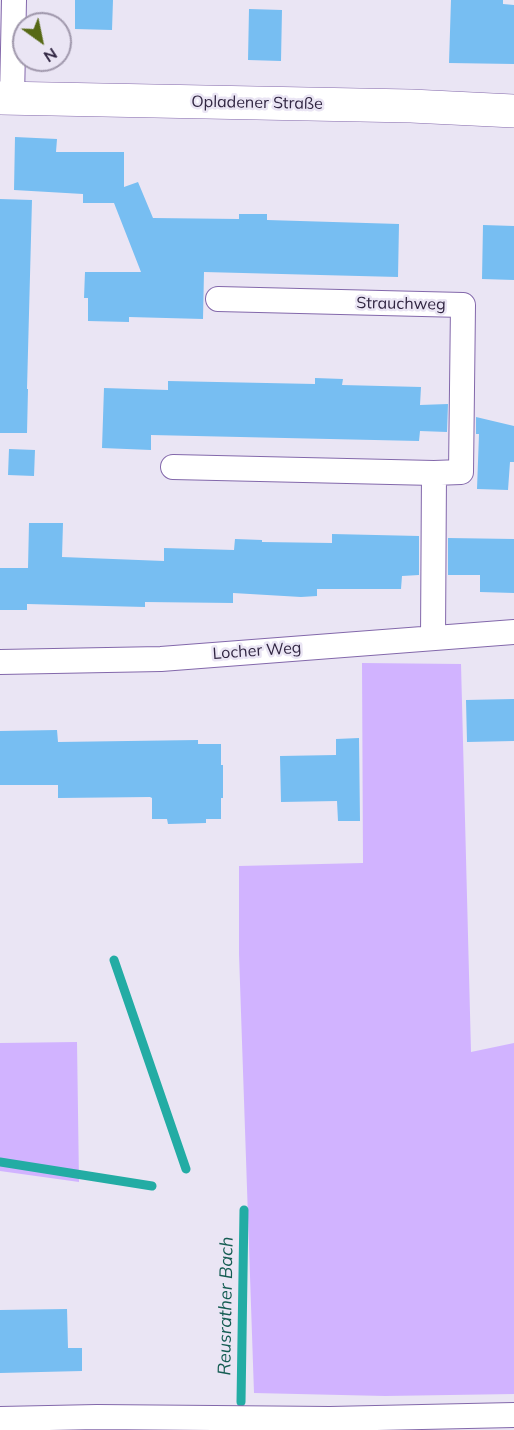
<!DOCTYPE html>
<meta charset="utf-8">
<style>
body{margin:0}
#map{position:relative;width:514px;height:1430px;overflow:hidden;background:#eae5f4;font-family:Mulish,sans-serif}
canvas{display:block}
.north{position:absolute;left:12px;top:12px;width:60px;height:60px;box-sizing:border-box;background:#eae5f4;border:2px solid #a098ac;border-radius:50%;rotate:147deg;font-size:16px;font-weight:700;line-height:24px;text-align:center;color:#302541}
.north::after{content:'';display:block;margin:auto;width:21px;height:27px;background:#576916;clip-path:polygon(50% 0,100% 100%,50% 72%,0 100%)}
</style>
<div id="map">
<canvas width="514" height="1430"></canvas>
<div class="north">N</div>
</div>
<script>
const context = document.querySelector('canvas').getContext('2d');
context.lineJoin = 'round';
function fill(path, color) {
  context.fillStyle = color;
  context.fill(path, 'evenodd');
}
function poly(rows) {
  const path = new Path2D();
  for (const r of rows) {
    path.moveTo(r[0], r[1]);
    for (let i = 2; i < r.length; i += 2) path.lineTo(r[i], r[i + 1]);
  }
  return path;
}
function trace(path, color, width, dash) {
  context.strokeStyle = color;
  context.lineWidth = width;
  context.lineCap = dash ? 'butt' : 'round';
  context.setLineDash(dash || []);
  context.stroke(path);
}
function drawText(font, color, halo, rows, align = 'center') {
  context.font = font + ' Mulish,sans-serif';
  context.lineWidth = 5;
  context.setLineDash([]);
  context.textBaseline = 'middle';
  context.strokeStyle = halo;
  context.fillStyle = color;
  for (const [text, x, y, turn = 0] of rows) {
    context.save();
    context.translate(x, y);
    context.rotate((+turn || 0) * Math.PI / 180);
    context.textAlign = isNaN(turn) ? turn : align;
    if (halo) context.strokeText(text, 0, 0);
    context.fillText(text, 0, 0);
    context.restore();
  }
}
const green = poly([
 [362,663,461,664,471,1052,514,1043,514,1394,385,1396,254,1393,239,954,239,866,363,863],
 [77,1042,79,1182,0,1171,0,1043]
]);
const stream = poly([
 [114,960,186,1169],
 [0,1162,152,1186],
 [241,1402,244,1210]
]);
const building = poly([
 [75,0,113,0,112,30,75,29],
 [451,0,503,0,503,4,514,5,514,64,449,63],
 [249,9,282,10,281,61,248,60],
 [15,137,57,139,56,152,124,152,124,187,138,182,153,218,239,219,239,214,267,214,267,220,399,224,398,277,204,272,203,319,129,317,129,322,88,321,88,298,84,298,85,272,141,272,114,203,83,203,83,194,14,190],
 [0,199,32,200,27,389,28,389,27,433,0,433],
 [483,225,514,226,514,280,482,279],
 [315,378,343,379,342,385,421,387,420,405,448,404,447,432,420,431,419,441,151,435,151,450,102,448,104,388,168,390,168,381,315,384],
 [476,417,514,426,514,462,510,462,508,490,477,489,479,434,476,434],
 [9,449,35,450,34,476,8,475],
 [29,523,63,523,62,557,164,561,164,548,234,550,235,539,262,540,262,542,332,543,332,534,419,536,419,575,402,576,401,589,317,589,317,596,301,597,233,593,233,603,145,602,145,607,27,604,27,610,0,610,0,568,28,568],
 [448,538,514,539,514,593,480,592,480,575,448,575],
 [514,699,514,741,467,742,466,700],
 [57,730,58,742,198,740,198,744,221,744,221,765,223,765,223,798,221,798,221,819,206,819,206,823,168,824,167,819,152,819,152,798,150,797,58,798,58,785,0,785,0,731],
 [359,738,360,821,338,821,337,801,281,802,280,756,336,755,336,739],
 [67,1309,68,1348,82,1348,82,1371,0,1373,0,1310]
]);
const street = poly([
 [12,98,14,0],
 [218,299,463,305,461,472,434,473],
 [173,467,434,473,433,638],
 [0,662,161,659,514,632],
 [0,1419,97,1417,330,1419,514,1415]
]);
const secondary = poly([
 [0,98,411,106,514,111]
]);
const streetNames = [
 ["Opladener Straße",257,103,1],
 ["Strauchweg",401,304,1],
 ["Locher Weg",257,651,-4]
];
const waterNames = [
 ["Reusrather Bach",226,1306,-89]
];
fill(green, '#d1b3ff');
trace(stream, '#23aca4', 9);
fill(building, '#77bef2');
trace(street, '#8368ab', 26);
trace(secondary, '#8368ab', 34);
trace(street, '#fff', 24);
trace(secondary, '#fff', 33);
drawText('16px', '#302541', '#eae5f4', streetNames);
drawText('italic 18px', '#155d53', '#eae5f4', waterNames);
</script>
